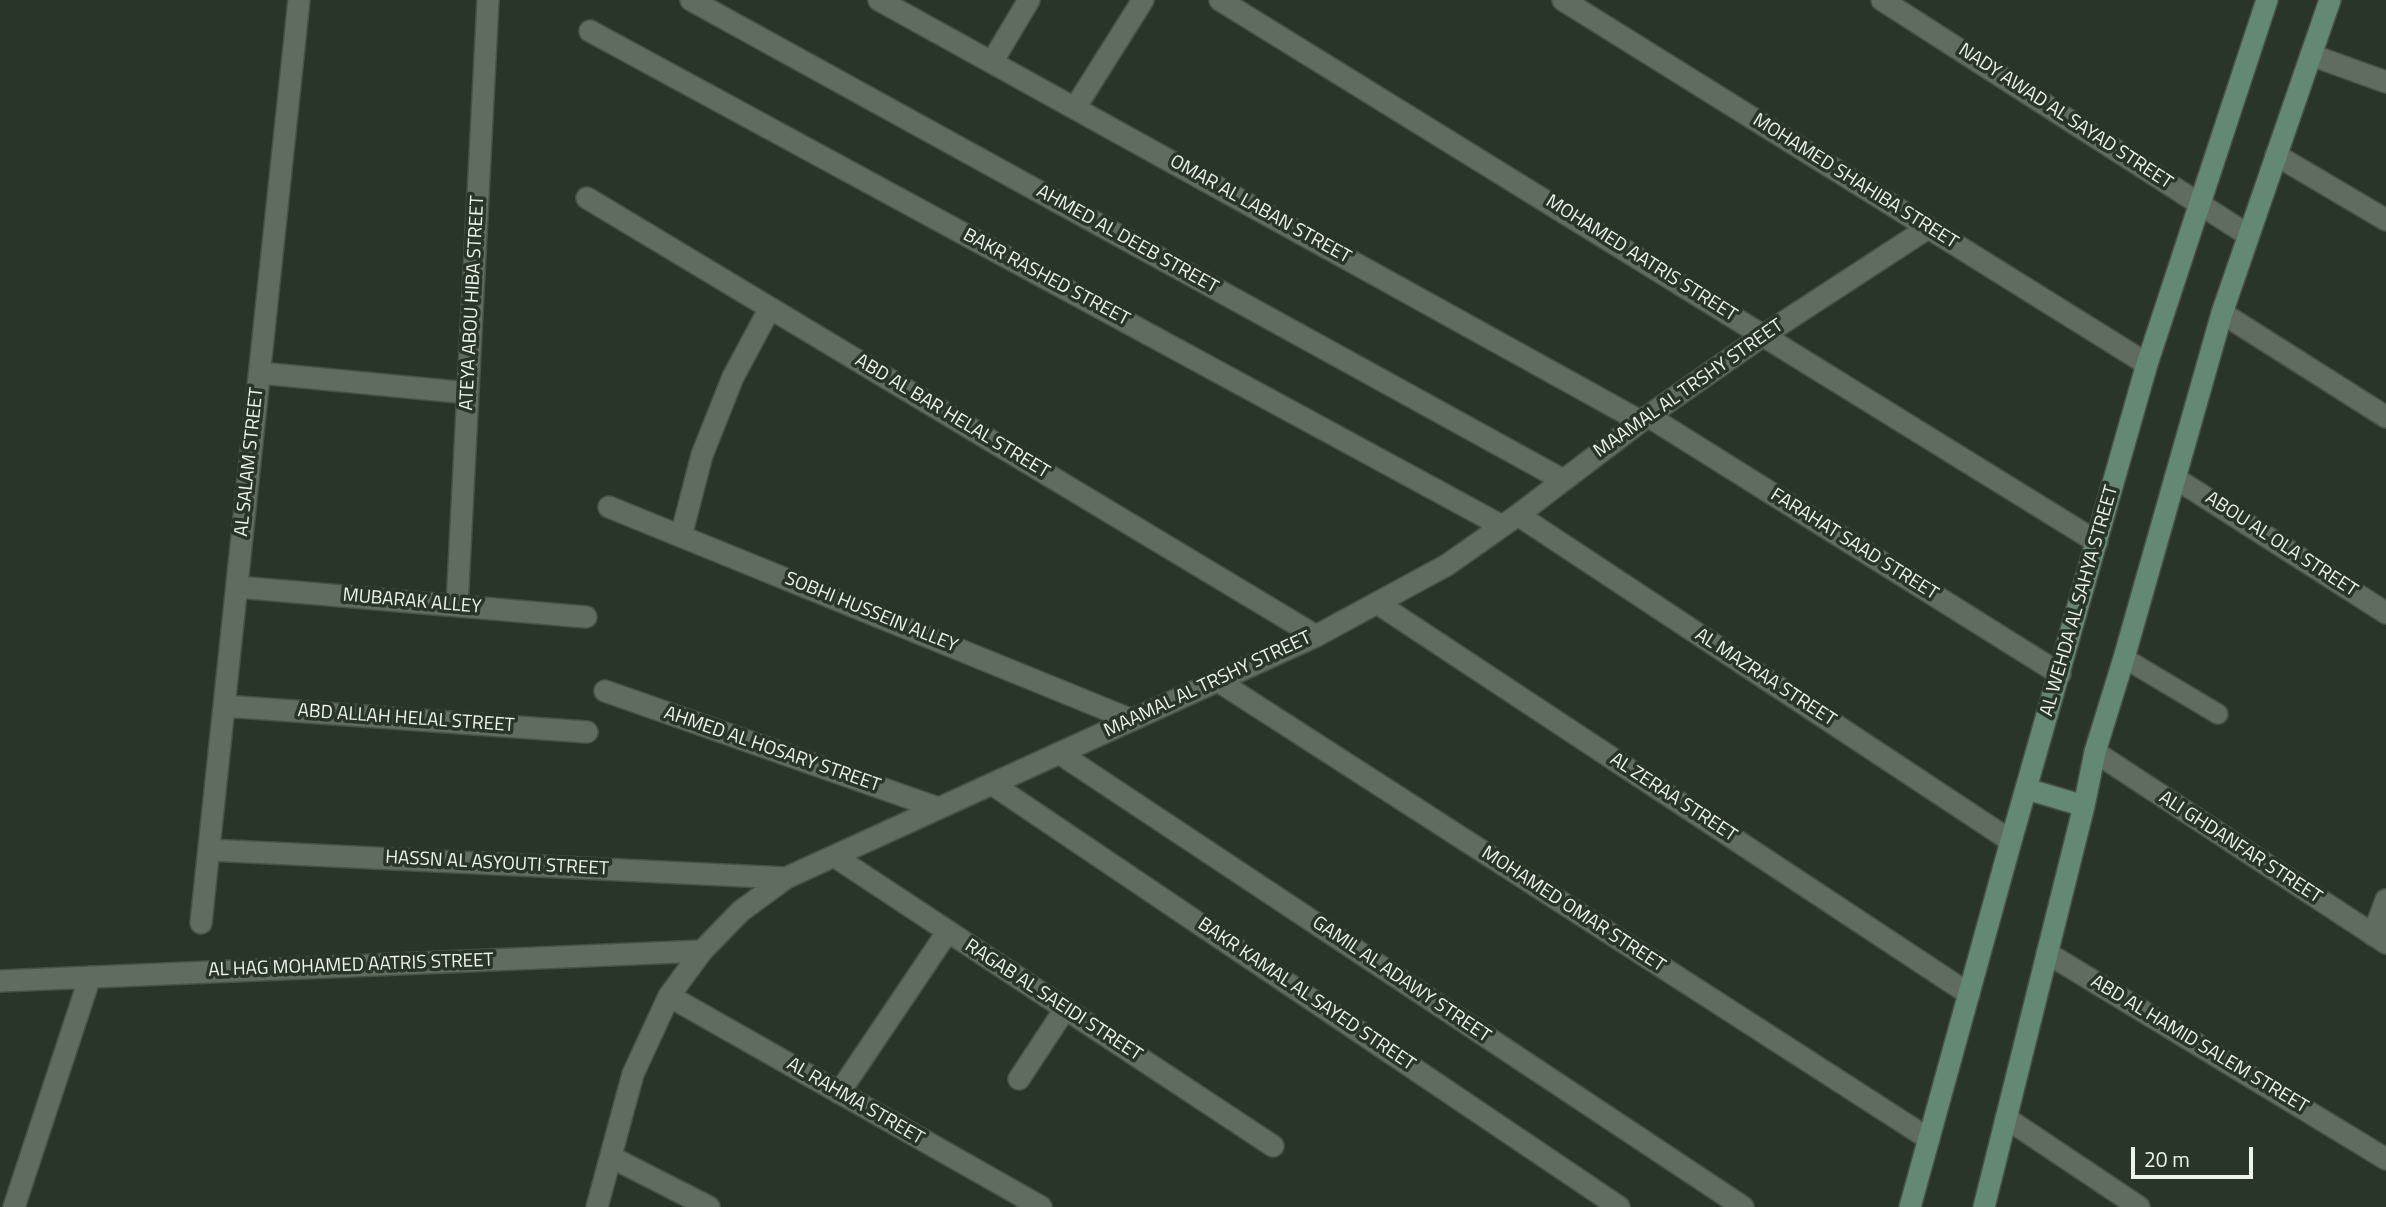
<!DOCTYPE html>
<style>
body{margin:0}
#map{position:relative;width:2386px;height:1207px;overflow:hidden;background:#2a352a;font-family:"Titillium Web",sans-serif}
canvas{display:block}
.scale{position:absolute;left:2131px;top:1147px;width:122px;height:32px;box-sizing:border-box;border:4px solid #ecf4ec;border-top:0;padding-left:9px;font-size:21px;line-height:24px;white-space:nowrap;color:#ecf4ec;-webkit-text-stroke:5px #2a352a;paint-order:stroke}
</style>
<div id="map">
<canvas width="2386" height="1207"></canvas>
<div class="scale">20 m</div>
</div>
<script>
const context = document.querySelector('canvas').getContext('2d');
context.lineJoin = 'round';
function poly(rows) {
  const path = new Path2D();
  for (const r of rows) {
    path.moveTo(r[0], r[1]);
    for (let i = 2; i < r.length; i += 2) path.lineTo(r[i], r[i + 1]);
  }
  return path;
}
function trace(path, color, width, dash) {
  context.strokeStyle = color;
  context.lineWidth = width;
  context.lineCap = dash ? 'butt' : 'round';
  context.setLineDash(dash || []);
  context.stroke(path);
}
function drawText(font, color, halo, rows, align = 'center') {
  context.font = font + ' "Titillium Web",sans-serif';
  context.lineWidth = 7;
  context.setLineDash([]);
  context.textBaseline = 'middle';
  context.strokeStyle = halo;
  context.fillStyle = color;
  for (const [text, x, y, turn = 0] of rows) {
    context.save();
    context.translate(x, y);
    context.rotate((+turn || 0) * Math.PI / 180);
    context.textAlign = isNaN(turn) ? turn : align;
    if (halo) context.strokeText(text, 0, 0);
    context.fillText(text, 0, 0);
    context.restore();
  }
}
const lane = poly([
 [2124,658,2218,714]
]);
const street = poly([
 [691,0,1563,480],
 [879,0,1640,421],
 [1220,0,2097,542],
 [1563,0,2147,364],
 [1882,0,2248,235],
 [590,31,1502,526],
 [2311,55,2386,82],
 [992,62,1029,0],
 [1075,108,1143,0],
 [2276,155,2386,220],
 [587,198,1316,636],
 [2222,313,2386,417],
 [260,373,468,393],
 [1648,416,2060,674],
 [2175,478,2386,613],
 [609,507,1132,720],
 [1518,515,2011,841],
 [681,536,702,455,733,377,770,308],
 [237,587,586,617],
 [1377,603,1969,994],
 [457,606,488,0],
 [1218,681,1929,1139],
 [605,691,938,808],
 [224,706,587,732],
 [2095,752,2386,943],
 [1059,753,1743,1207],
 [992,784,1619,1207],
 [209,850,786,878],
 [834,856,1273,1146],
 [201,923,299,0],
 [2373,935,2386,900],
 [2047,953,2386,1159],
 [0,981,702,951],
 [669,996,1041,1207],
 [1019,1079,1065,1009],
 [839,1093,948,931],
 [2006,1118,2139,1207],
 [611,1157,709,1207],
 [14,1207,90,977],
 [597,1207,633,1074,669,996,702,951,741,911,786,878,1316,636,1447,565,1518,515,1648,416,1764,335,1928,228]
]);
const secondary = poly([
 [2027,789,2084,806],
 [1910,1207,2011,841,2147,364,2267,0],
 [1984,1207,2084,806,2095,752,2124,658,2222,313,2330,0]
]);
const streetNames = [
 ["NADY AWAD AL SAYAD STREET",2065,117,33],
 ["MOHAMED SHAHIBA STREET",1855,182,32],
 ["OMAR AL LABAN STREET",1260,210,29],
 ["AHMED AL DEEB STREET",1127,240,29],
 ["MOHAMED AATRIS STREET",1641,259,32],
 ["BAKR RASHED STREET",1046,278,28],
 ["ATEYA ABOU HIBA STREET",473,303,-87],
 ["MAAMAL AL TRSHY STREET",1689,389,-35],
 ["ABD AL BAR HELAL STREET",952,417,31],
 ["AL SALAM STREET",250,462,-84],
 ["FARAHAT SAAD STREET",1854,545,32],
 ["ABOU AL OLA STREET",2281,545,33],
 ["AL WEHDA AL SAHYA STREET",2080,601,-74],
 ["MUBARAK ALLEY",412,602,5],
 ["SOBHI HUSSEIN ALLEY",871,613,22],
 ["AL MAZRAA STREET",1765,678,33],
 ["MAAMAL AL TRSHY STREET",1208,685,-25],
 ["ABD ALLAH HELAL STREET",406,719,4],
 ["AHMED AL HOSARY STREET",772,750,19],
 ["AL ZERAA STREET",1673,798,33],
 ["ALI GHDANFAR STREET",2240,848,33],
 ["HASSN AL ASYOUTI STREET",497,864,3],
 ["MOHAMED OMAR STREET",1573,910,33],
 ["AL HAG MOHAMED AATRIS STREET",351,966,-2],
 ["GAMIL AL ADAWY STREET",1401,980,34],
 ["BAKR KAMAL AL SAYED STREET",1306,995,34],
 ["RAGAB AL SAEIDI STREET",1053,1001,33],
 ["ABD AL HAMID SALEM STREET",2199,1045,31],
 ["AL RAHMA STREET",855,1102,30]
];
trace(lane, '#475147', 22);
trace(street, '#475147', 24);
trace(secondary, '#475147', 24);
trace(lane, '#606c60', 19);
trace(street, '#606c60', 21);
trace(secondary, '#638874', 21);
drawText('19px', '#ecf4ec', '#2a352a', streetNames);
</script>
